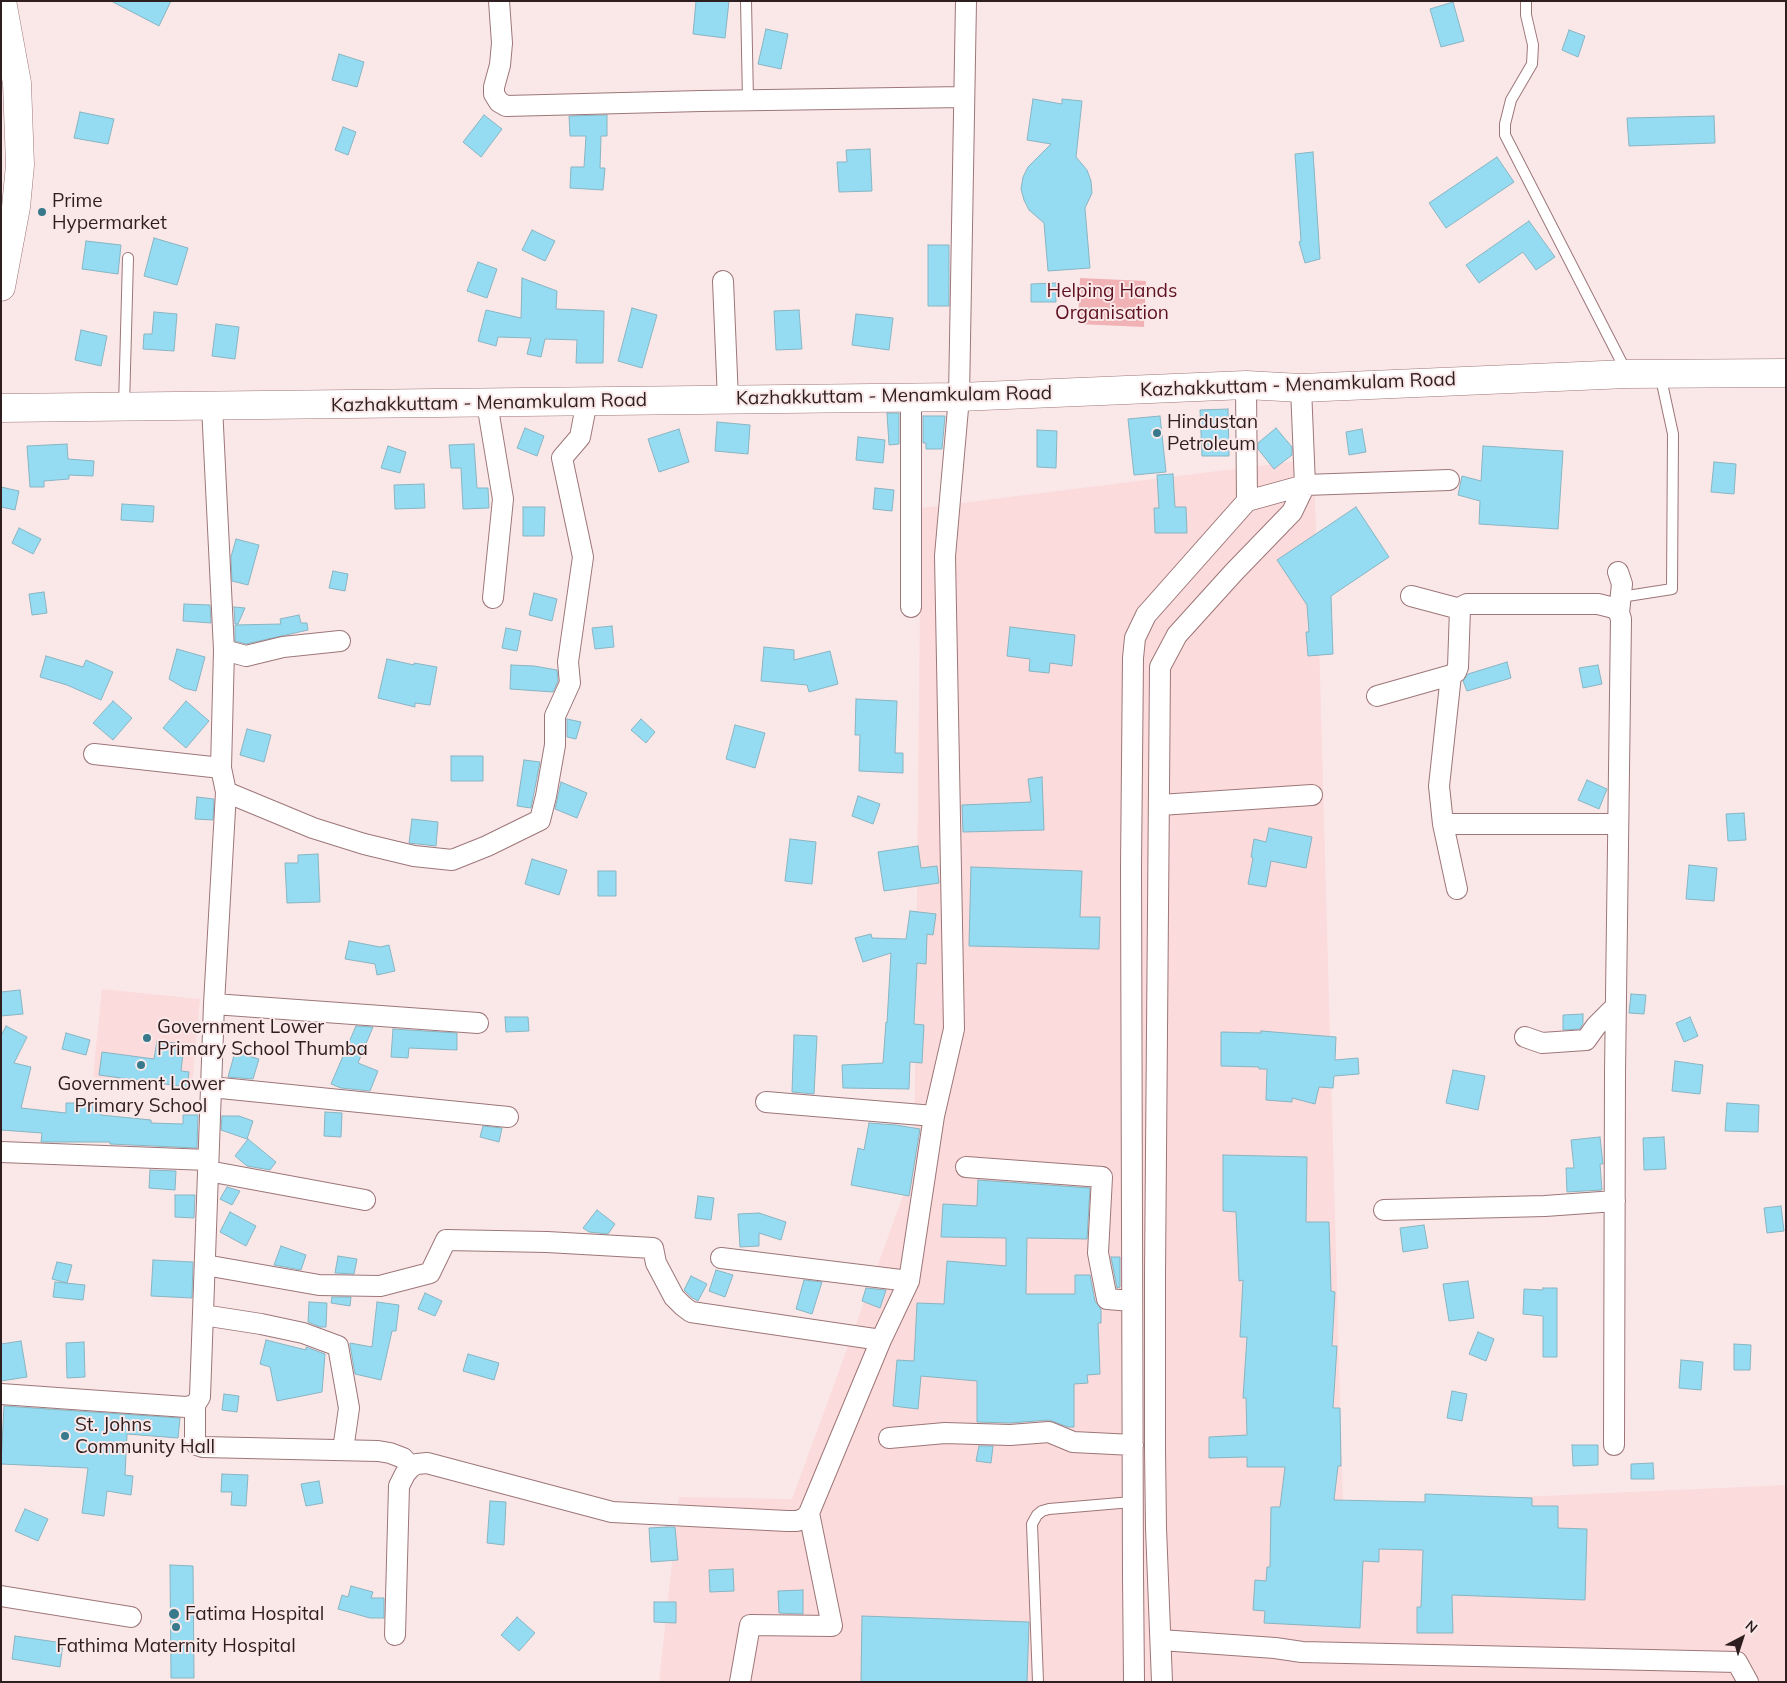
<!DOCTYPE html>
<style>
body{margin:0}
#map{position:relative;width:1787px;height:1683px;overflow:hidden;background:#fae8e9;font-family:Mulish,sans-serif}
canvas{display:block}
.frame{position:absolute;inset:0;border:2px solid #2e1e1f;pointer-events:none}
.north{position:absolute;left:1717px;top:1613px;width:50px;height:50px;-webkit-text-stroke:4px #fae8e9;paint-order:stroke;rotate:40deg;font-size:14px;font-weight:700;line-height:20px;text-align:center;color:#2e1e1f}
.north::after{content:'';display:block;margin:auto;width:18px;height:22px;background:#2e1e1f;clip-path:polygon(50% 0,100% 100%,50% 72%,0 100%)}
</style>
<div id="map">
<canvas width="1787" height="1683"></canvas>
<div class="frame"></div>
<div class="north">N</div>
</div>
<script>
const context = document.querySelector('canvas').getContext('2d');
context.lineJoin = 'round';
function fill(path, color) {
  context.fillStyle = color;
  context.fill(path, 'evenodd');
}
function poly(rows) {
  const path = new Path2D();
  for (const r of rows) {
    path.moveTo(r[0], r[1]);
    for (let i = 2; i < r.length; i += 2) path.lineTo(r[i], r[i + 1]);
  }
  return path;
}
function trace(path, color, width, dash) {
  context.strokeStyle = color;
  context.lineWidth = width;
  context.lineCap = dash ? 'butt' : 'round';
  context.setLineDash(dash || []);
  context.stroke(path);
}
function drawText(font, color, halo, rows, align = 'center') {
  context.font = font + ' Mulish,sans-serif';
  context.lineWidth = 4;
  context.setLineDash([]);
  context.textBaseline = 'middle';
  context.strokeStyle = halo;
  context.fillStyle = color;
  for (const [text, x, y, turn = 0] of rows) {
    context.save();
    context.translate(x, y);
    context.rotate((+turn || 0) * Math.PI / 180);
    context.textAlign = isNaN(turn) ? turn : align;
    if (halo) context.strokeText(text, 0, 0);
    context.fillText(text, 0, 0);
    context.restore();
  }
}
const built = poly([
 [1314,459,1343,1505,1786,1485,1786,1682,659,1682,679,1497,792,1499,914,1166,921,508],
 [102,989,200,999,192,1087,93,1077]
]);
const green = poly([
 [1080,278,1146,281,1144,327,1078,324]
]);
const building = poly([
 [111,1,171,1,159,26,111,1],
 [696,1,729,1,725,38,693,34,696,1],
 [1453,2,1464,41,1441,47,1430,9,1453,2],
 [766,29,788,34,781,69,758,64,766,29],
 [1569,30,1585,36,1578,57,1562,50,1569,30],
 [339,54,364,62,357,87,332,80,339,54],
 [1033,99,1062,104,1062,99,1082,101,1076,157,1087,170,1091,181,1092,193,1085,208,1090,268,1048,271,1044,223,1029,210,1024,200,1021,189,1023,177,1028,167,1051,144,1027,140,1033,99],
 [80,112,114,119,108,144,74,138,80,112],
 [484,115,502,129,481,157,463,142,484,115],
 [607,115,607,136,601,136,600,168,605,168,603,190,570,188,571,167,584,167,586,136,570,136,569,116,607,115],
 [1714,116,1715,143,1629,146,1627,118,1714,116],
 [343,127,356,132,348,155,335,150,343,127],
 [870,149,872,191,839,192,837,162,847,162,846,150,870,149],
 [1313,152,1320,259,1305,263,1299,242,1301,241,1295,154,1313,152],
 [1497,157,1514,182,1446,228,1429,203,1497,157],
 [1529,221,1555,257,1536,270,1523,252,1479,283,1466,265,1529,221],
 [532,230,555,241,545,261,522,250,532,230],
 [154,238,188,248,177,285,144,276,154,238],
 [86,241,121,245,118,274,82,269,86,241],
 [928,245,949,245,949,306,928,306,928,245],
 [478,262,497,269,487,298,467,291,478,262],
 [522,278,557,291,556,309,604,311,603,363,576,363,577,340,545,339,541,357,527,354,531,338,498,337,496,346,478,341,486,310,521,318,522,278],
 [1056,283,1056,302,1031,302,1031,284,1056,283],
 [632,308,657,315,642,368,618,361,632,308],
 [799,310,802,349,776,350,774,311,799,310],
 [154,312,177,314,174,351,143,349,144,334,152,334,154,312],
 [856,314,893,318,889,350,852,345,856,314],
 [216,324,239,327,235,359,212,356,216,324],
 [81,330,107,336,101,366,75,360,81,330],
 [1228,409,1229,456,1202,456,1200,410,1228,409],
 [887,413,899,413,899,444,889,445,887,413],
 [923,416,945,416,942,449,926,449,926,443,923,443,923,416],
 [1160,416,1166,472,1134,475,1128,419,1160,416],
 [717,422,750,425,748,454,715,451,717,422],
 [525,428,544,436,537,456,517,448,525,428],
 [1276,428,1292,447,1292,455,1274,469,1258,449,1258,443,1276,428],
 [679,429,689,462,659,472,648,439,679,429],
 [1362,429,1366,452,1349,455,1346,432,1362,429],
 [1037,430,1057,431,1056,468,1037,467,1037,430],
 [858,437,885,440,883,463,856,460,858,437],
 [67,444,68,459,94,461,93,476,69,475,69,479,44,481,44,487,30,487,27,446,67,444],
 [474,444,477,488,488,488,489,508,463,509,461,468,451,468,449,445,474,444],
 [388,446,406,452,400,473,381,468,388,446],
 [1483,446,1563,451,1558,529,1479,524,1480,501,1458,495,1462,476,1481,481,1483,446],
 [1714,462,1736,464,1734,494,1711,492,1714,462],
 [1173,474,1175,507,1186,507,1187,533,1155,533,1154,508,1159,508,1157,475,1173,474],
 [424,484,425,508,395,509,394,485,424,484],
 [1,487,19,491,15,510,1,507,1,487],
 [875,488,894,490,892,511,873,509,875,488],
 [122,504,154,506,153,522,121,520,122,504],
 [523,507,545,507,544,536,523,536,523,507],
 [1356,507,1389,557,1331,596,1333,654,1308,656,1306,632,1309,632,1307,605,1277,560,1356,507],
 [19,528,41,539,33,554,12,543,19,528],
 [236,539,259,545,248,585,232,581,231,557,236,539],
 [333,571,348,574,345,591,329,588,333,571],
 [44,592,47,613,32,615,29,594,44,592],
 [534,593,557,599,552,621,529,615,534,593],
 [184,604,210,605,211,623,183,621,184,604],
 [234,607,245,608,238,624,235,624,234,607],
 [299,615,301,623,307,623,308,630,246,644,235,641,235,625,281,624,280,619,299,615],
 [612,626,614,647,595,649,592,628,612,626],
 [1010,627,1075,635,1072,666,1050,663,1049,673,1029,671,1030,659,1007,656,1010,627],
 [506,628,521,631,517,651,502,648,506,628],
 [764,647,794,650,794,660,830,651,838,684,809,692,807,685,761,681,764,647],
 [177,649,205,657,196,691,184,688,169,679,177,649],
 [46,656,83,667,86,660,113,672,101,700,67,685,40,677,46,656],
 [387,659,414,665,414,663,437,667,430,705,415,703,415,707,378,698,387,659],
 [1507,662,1511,678,1467,691,1463,681,1468,674,1507,662],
 [511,665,534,666,557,670,558,681,553,692,510,689,511,665],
 [1598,665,1602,684,1583,688,1579,668,1598,665],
 [856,699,897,701,895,753,903,753,903,773,859,771,860,735,855,735,856,699],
 [113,701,132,718,113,740,93,723,113,701],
 [186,701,209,721,186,748,163,728,186,701],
 [567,719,581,722,576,739,567,737,567,719],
 [641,719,655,732,646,743,631,730,641,719],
 [735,725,765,733,755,768,726,759,735,725],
 [247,729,271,735,264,762,240,755,247,729],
 [451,756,483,756,483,781,451,781,451,756],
 [524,760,540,762,531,808,517,806,524,760],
 [1042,777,1044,830,963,832,962,805,1031,802,1028,779,1042,777],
 [1587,780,1607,789,1599,809,1578,800,1587,780],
 [561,782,587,793,577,818,555,809,561,782],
 [858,796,880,804,873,824,852,816,858,796],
 [197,797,214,799,213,820,195,819,197,797],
 [1744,813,1746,840,1728,841,1726,814,1744,813],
 [412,819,438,822,436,846,409,843,412,819],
 [1269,828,1312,837,1306,868,1271,861,1266,887,1248,884,1253,858,1251,857,1254,839,1266,842,1269,828],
 [790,839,816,842,812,884,785,881,790,839],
 [918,846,921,868,937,866,939,883,884,891,878,852,918,846],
 [318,854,320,902,287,903,285,863,298,863,298,855,318,854],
 [532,859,567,870,559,895,525,884,532,859],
 [1689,865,1717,868,1714,901,1686,899,1689,865],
 [971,867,1082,871,1080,917,1100,917,1099,949,969,946,971,867],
 [598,871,616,871,616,896,598,896,598,871],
 [910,911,936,914,933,935,927,934,926,964,917,963,914,1024,924,1025,922,1063,910,1062,909,1089,843,1088,842,1065,883,1063,886,1022,887,1023,891,953,863,962,855,938,871,934,872,938,906,939,910,911],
 [349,941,380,947,389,945,395,971,377,975,375,964,345,959,349,941],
 [20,990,23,1014,1,1016,1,992,20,990],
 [1631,994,1646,995,1644,1014,1629,1013,1631,994],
 [1583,1014,1583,1023,1580,1029,1563,1030,1563,1015,1583,1014],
 [505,1017,528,1017,529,1031,506,1032,505,1017],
 [1690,1017,1698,1036,1684,1042,1676,1023,1690,1017],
 [6,1026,27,1037,14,1063,31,1067,21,1108,66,1113,66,1103,100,1103,101,1115,151,1120,151,1123,183,1124,183,1115,198,1115,197,1148,110,1144,110,1142,41,1142,42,1133,1,1130,1,1036,6,1026],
 [356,1026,373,1027,358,1063,378,1071,370,1091,341,1088,331,1084,356,1026],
 [393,1029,457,1033,457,1050,409,1048,408,1058,391,1057,393,1029],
 [1261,1031,1336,1037,1335,1060,1358,1058,1359,1074,1334,1076,1333,1088,1319,1087,1315,1104,1292,1098,1292,1102,1266,1100,1267,1069,1259,1069,1259,1067,1221,1066,1221,1032,1261,1033,1261,1031],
 [66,1033,90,1040,86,1055,62,1049,66,1033],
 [794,1035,817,1036,814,1094,792,1092,794,1035],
 [157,1041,184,1044,181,1071,189,1072,187,1087,99,1075,102,1052,154,1059,157,1041],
 [235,1052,259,1059,253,1079,228,1077,235,1052],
 [1675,1061,1703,1065,1700,1094,1672,1091,1675,1061],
 [1453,1070,1485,1076,1478,1110,1446,1103,1453,1070],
 [1727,1103,1759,1105,1758,1132,1725,1131,1727,1103],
 [325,1112,342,1113,341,1137,324,1136,325,1112],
 [222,1116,239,1116,253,1121,247,1139,221,1130,222,1116],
 [869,1123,896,1125,920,1129,909,1196,851,1185,858,1148,864,1150,869,1123],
 [483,1126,502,1128,499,1142,480,1137,483,1126],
 [1600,1137,1603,1164,1600,1164,1602,1190,1567,1192,1566,1168,1574,1168,1571,1140,1600,1137],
 [1664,1137,1666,1169,1644,1170,1643,1138,1664,1137],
 [248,1139,276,1162,270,1170,247,1166,235,1156,248,1139],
 [1223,1155,1307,1157,1306,1222,1329,1222,1331,1291,1335,1292,1332,1346,1337,1346,1333,1408,1340,1408,1341,1466,1338,1466,1334,1500,1425,1502,1425,1494,1532,1498,1532,1506,1558,1506,1558,1528,1587,1529,1585,1600,1452,1595,1453,1633,1417,1633,1417,1607,1421,1607,1423,1550,1379,1549,1379,1562,1363,1561,1360,1628,1264,1623,1265,1611,1253,1610,1255,1580,1266,1581,1267,1567,1270,1567,1271,1507,1280,1507,1285,1467,1247,1467,1247,1457,1209,1458,1209,1437,1247,1435,1246,1398,1243,1398,1247,1337,1240,1337,1243,1280,1239,1281,1236,1212,1223,1211,1223,1155],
 [150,1170,176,1171,175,1190,149,1188,150,1170],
 [978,1180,1090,1188,1087,1239,1027,1238,1026,1294,1075,1294,1075,1275,1090,1275,1095,1301,1101,1309,1101,1323,1098,1323,1100,1374,1087,1375,1088,1383,1074,1384,1074,1427,1068,1427,1049,1420,1010,1423,977,1422,977,1381,921,1376,918,1409,893,1406,897,1360,914,1361,917,1303,944,1304,947,1261,1006,1266,1006,1238,941,1237,943,1204,977,1206,978,1180],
 [227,1187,240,1191,232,1205,220,1199,227,1187],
 [175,1195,195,1195,194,1218,175,1217,175,1195],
 [698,1196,714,1198,711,1220,695,1218,698,1196],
 [1781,1206,1784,1231,1767,1233,1764,1208,1781,1206],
 [597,1210,615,1224,608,1234,589,1232,583,1228,597,1210],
 [230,1212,256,1226,246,1246,220,1232,230,1212],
 [759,1213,786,1222,781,1240,759,1233,759,1246,740,1247,738,1214,759,1213],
 [1424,1225,1428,1248,1403,1252,1400,1228,1424,1225],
 [281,1246,306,1255,301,1270,274,1265,281,1246],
 [338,1256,357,1259,354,1274,335,1273,338,1256],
 [1111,1257,1120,1257,1120,1287,1117,1288,1111,1257],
 [153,1260,193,1262,192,1298,151,1296,153,1260],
 [57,1262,72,1265,67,1283,52,1279,57,1262],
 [716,1270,733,1275,725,1297,709,1291,716,1270],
 [691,1276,707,1284,698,1301,691,1297,684,1290,691,1276],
 [804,1280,822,1282,812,1314,796,1309,804,1280],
 [1468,1281,1474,1318,1449,1321,1443,1284,1468,1281],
 [55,1282,85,1285,83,1300,53,1297,55,1282],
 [866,1288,886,1290,880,1308,862,1301,866,1288],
 [1543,1288,1557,1288,1557,1357,1543,1357,1543,1316,1523,1314,1524,1289,1543,1290,1543,1288],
 [425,1293,442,1301,435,1316,418,1309,425,1293],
 [332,1297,351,1297,350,1306,331,1303,332,1297],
 [309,1302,327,1303,326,1327,320,1327,308,1322,309,1302],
 [377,1302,399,1305,396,1331,392,1331,381,1380,355,1374,350,1345,350,1343,372,1347,377,1302],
 [1478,1332,1494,1339,1486,1361,1469,1354,1478,1332],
 [266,1340,306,1350,306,1347,325,1354,322,1392,277,1401,270,1367,260,1364,266,1340],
 [21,1341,27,1377,1,1381,1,1344,21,1341],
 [84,1342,85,1377,67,1378,66,1343,84,1342],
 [1734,1344,1751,1345,1750,1370,1734,1370,1734,1344],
 [468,1354,499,1363,494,1380,463,1371,468,1354],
 [1681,1360,1703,1362,1701,1390,1679,1388,1681,1360],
 [1452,1391,1467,1394,1462,1421,1447,1418,1452,1391],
 [224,1394,239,1396,237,1412,222,1410,224,1394],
 [4,1406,180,1418,178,1438,127,1434,125,1475,133,1476,131,1495,107,1491,104,1516,82,1513,88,1468,1,1464,4,1406],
 [1572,1445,1598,1445,1598,1465,1573,1466,1572,1445],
 [979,1446,993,1446,991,1463,976,1461,979,1446],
 [1653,1463,1654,1479,1631,1479,1631,1464,1653,1463],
 [222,1474,248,1475,246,1506,231,1505,232,1492,221,1492,222,1474],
 [319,1481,323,1503,306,1506,301,1484,319,1481],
 [490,1501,506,1502,504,1545,487,1543,490,1501],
 [25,1509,48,1519,38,1541,15,1531,25,1509],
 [667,1527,675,1527,678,1560,651,1562,649,1528,667,1527],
 [170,1565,193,1566,194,1678,171,1678,170,1565],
 [733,1569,734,1591,710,1592,709,1570,733,1569],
 [351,1586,373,1592,371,1598,384,1598,384,1618,370,1618,338,1609,342,1595,348,1597,351,1586],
 [803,1590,803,1614,779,1613,778,1591,803,1590],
 [654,1602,676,1602,676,1623,654,1622,654,1602],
 [862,1616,1029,1622,1027,1682,861,1682,862,1616],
 [517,1617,535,1633,519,1651,501,1635,517,1617],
 [15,1636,63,1643,60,1667,12,1659,15,1636]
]);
const service = poly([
 [746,1,748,100],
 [1526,1,1526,15,1533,45,1532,64,1511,100,1505,124,1505,135,1626,371],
 [124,406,128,258],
 [1621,597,1672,589,1673,434,1660,374],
 [1038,1682,1032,1524,1037,1515,1042,1511,1049,1509,1132,1502]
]);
const minor = poly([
 [499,1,502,43,500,65,494,87,494,94,499,102,506,106,701,101,964,97],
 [723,281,728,400],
 [911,398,911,607],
 [487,403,503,499,493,598],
 [1247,501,1305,485,1449,480],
 [1618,572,1622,584,1619,613],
 [1411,596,1460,609],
 [224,650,246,656,283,647,340,641],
 [1451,675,1439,786,1443,824,1618,824],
 [1377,696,1451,675,1456,672,1458,667,1460,609,1463,606,1467,604,1598,604,1614,608,1619,613,1621,619,1615,1072,1614,1445],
 [94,754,221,768],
 [226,792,313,828,364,844,414,856,452,860,487,846,540,820,546,796,555,745,555,716,570,683,568,662,583,557,562,458,580,437,587,401],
 [1160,805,1312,795],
 [1443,824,1457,889],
 [214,1004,478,1023],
 [1525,1037,1542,1043,1586,1040,1596,1026,1616,1006],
 [211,1087,508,1117],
 [766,1102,934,1116],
 [1,1152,208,1160],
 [966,1167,1102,1177,1098,1253,1107,1299,1132,1301],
 [208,1171,365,1200],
 [1384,1210,1545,1206,1615,1201],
 [721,1258,909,1281],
 [205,1265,319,1285,380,1286,430,1273,446,1240,547,1242,653,1248,656,1263,674,1297,683,1306,691,1312,881,1340],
 [203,1315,261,1324,303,1333,338,1346,349,1408,343,1450],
 [1,1394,186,1407,195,1405,200,1397,214,1004,226,792,221,768,224,650,212,406],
 [195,1405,195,1440,197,1445,203,1447,378,1451,390,1453,403,1458,411,1467],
 [889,1438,945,1433,1010,1435,1049,1432,1073,1442,1133,1445],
 [1,1596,131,1617],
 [395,1635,399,1486,405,1474,411,1467,417,1464,427,1463,612,1512,787,1521,797,1521,805,1518,809,1513,881,1340,909,1281,934,1116,954,1029,945,556,959,397,966,1],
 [1161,1640,1275,1648,1302,1652,1737,1662,1748,1682],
 [740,1682,750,1625,832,1626,809,1513],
 [1134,1682,1133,1575,1131,868,1133,658,1135,638,1146,615,1247,501,1246,385],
 [1162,1682,1156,1528,1155,1449,1155,1273,1160,667,1177,635,1234,572,1292,512,1305,485,1301,388]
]);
const secondary = poly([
 [1,287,16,207,20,165,17,83,2,1],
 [1,408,959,397,1246,385,1301,388,1627,374,1786,373]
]);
const markers = [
 [42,212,5,"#38798b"],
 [1157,433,5,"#38798b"],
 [147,1038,5,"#38798b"],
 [141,1065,5,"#38798b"],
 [65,1436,5,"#38798b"],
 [174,1614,6,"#38798b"],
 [176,1627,5,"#38798b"]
];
const poiNames = [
 ["Prime",52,201],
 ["Hypermarket",52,223],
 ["Hindustan",1167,422],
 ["Petroleum",1167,444],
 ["Government Lower",157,1027],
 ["Primary School Thumba",157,1049],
 ["Government Lower",141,1084,"center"],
 ["Primary School",141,1106,"center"],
 ["St. Johns",75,1425],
 ["Community Hall",75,1447],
 ["Fatima Hospital",185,1614],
 ["Fathima Maternity Hospital",176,1646,"center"]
];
const parkNames = [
 ["Helping Hands",1112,291],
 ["Organisation",1112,313]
];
const streetNames = [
 ["Kazhakkuttam - Menamkulam Road",1298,385,-2],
 ["Kazhakkuttam - Menamkulam Road",894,396,-1],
 ["Kazhakkuttam - Menamkulam Road",489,403,-1]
];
fill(built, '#fbdbdb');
fill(green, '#f1b2b5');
fill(building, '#95dcf2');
trace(building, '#89b4c1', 1);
trace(service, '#9d7678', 12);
trace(minor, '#9d7678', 22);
trace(secondary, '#9d7678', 29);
trace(service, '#fff', 10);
trace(minor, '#fff', 20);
trace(secondary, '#fff', 28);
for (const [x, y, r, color] of markers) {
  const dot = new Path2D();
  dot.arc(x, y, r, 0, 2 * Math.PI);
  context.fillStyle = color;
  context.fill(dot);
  trace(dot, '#fae8e9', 2);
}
drawText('19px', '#2e1e1f', '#fae8e9', poiNames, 'left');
drawText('19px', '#5e121f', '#fae8e9', parkNames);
drawText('19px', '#2e1e1f', '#fae8e9', streetNames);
</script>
